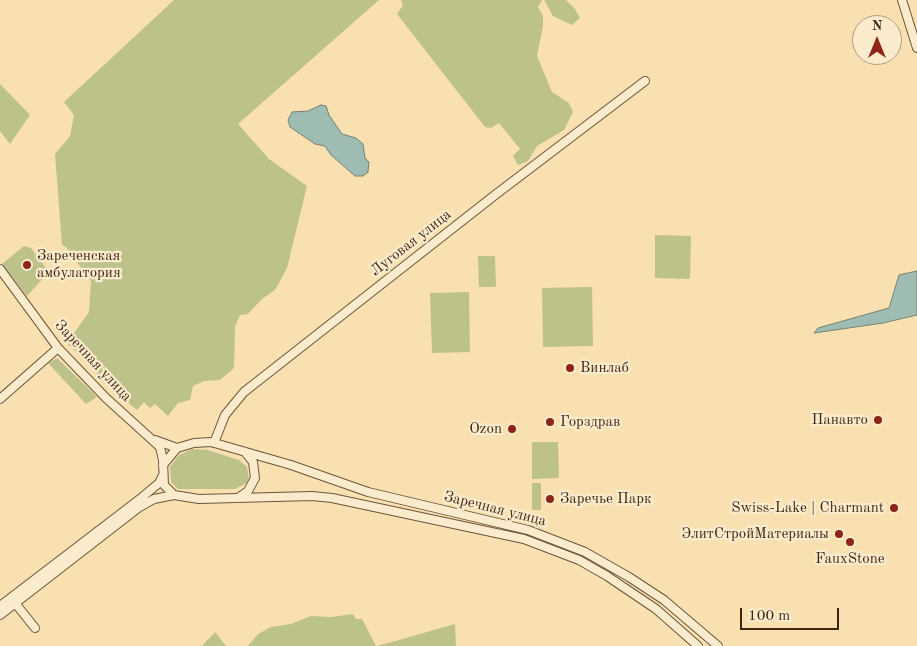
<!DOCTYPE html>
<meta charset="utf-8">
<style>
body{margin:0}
#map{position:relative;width:917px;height:646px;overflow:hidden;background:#f8e0b0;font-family:"Old Standard TT",serif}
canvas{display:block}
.north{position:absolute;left:852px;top:15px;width:50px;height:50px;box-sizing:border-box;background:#faebcc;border:1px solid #b09c82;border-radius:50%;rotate:0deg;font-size:14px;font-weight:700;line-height:20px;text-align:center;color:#402513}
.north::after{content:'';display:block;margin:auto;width:18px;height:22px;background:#8f2418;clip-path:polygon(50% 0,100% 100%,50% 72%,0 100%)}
.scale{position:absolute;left:740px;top:608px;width:99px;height:22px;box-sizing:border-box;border:2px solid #402513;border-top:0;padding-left:6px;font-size:15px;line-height:18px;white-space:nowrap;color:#402513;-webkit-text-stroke:4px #faebcc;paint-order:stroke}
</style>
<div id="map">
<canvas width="917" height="646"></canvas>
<div class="north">N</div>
<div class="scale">100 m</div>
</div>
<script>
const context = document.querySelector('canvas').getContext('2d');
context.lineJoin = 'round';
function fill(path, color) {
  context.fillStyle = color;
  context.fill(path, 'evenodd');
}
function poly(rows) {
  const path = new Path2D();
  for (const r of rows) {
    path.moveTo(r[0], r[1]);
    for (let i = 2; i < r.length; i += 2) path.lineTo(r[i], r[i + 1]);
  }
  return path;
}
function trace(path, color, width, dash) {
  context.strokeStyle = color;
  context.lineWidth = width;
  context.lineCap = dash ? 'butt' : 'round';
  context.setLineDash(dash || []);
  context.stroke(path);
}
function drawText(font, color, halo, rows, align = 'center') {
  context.font = font + ' "Old Standard TT",serif';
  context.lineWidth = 4.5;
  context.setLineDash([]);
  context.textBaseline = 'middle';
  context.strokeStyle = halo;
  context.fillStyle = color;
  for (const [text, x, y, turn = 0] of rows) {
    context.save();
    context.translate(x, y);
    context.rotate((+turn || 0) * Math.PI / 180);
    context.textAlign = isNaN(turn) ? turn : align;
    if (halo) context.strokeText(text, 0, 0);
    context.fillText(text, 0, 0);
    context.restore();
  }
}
const green = poly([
 [174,0,379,0,238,124,269,159,307,186,287,268,275,290,262,299,248,314,240,315,235,327,234,368,220,380,204,381,193,386,190,400,178,403,168,416,155,404,150,408,144,402,137,410,114,391,67,343,89,312,91,281,66,247,62,245,55,154,70,136,74,115,64,102],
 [401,0,542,0,538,7,543,16,543,26,537,56,552,92,569,103,573,112,564,130,537,146,528,161,518,165,513,156,520,149,499,123,491,128,485,127,397,14,403,5],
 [544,0,566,0,575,9,580,18,572,25,553,16],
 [0,84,30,115,10,144,0,131],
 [655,235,691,236,690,279,655,278],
 [24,246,31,248,49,272,27,296,2,264],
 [478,256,495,256,496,287,479,287],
 [592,287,593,346,543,347,542,288],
 [469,292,470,352,432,353,430,293],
 [57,358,89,389,97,397,86,404,48,363],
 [532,442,558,442,559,478,532,479],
 [192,449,208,450,239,460,247,467,249,479,247,483,235,489,178,489,171,482,170,467,179,455],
 [532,483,541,483,541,510,532,510],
 [353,614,356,619,362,619,376,646,248,646,258,634,271,627,291,624,311,616,331,617],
 [455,624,456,646,376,646,392,642],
 [215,632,226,646,202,646]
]);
const water = poly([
 [321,105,326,106,329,115,342,134,356,138,363,144,365,158,369,162,368,172,363,176,355,176,331,155,325,146,315,144,290,127,288,120,292,112,308,111,321,105],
 [917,271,917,315,883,323,814,333,818,328,889,308,899,275,917,271]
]);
const minor = poly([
 [902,0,917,48],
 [0,269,58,348,106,398,160,447,163,460,164,485,174,495,199,499,312,496,332,498,524,539,579,560,607,576,656,609,698,646],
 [0,399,58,348],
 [155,440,177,448],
 [214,443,225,415,244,392,495,195,645,81],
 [163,465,177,448,194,443,211,442,291,465,368,492,528,530,585,552,629,577,664,600,718,646],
 [238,498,248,491,255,478,253,462,245,452],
 [15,603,35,628],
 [0,606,140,499,159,483,162,477],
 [0,615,138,508,154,499,174,495]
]);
const markers = [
 [27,265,5,"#8f2418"],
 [570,368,5,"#8f2418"],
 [878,420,5,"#8f2418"],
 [550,422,5,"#8f2418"],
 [512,429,5,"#8f2418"],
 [550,499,5,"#8f2418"],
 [894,508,5,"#8f2418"],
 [839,534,5,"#8f2418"],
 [850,542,5,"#8f2418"]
];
const streetNames = [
 ["Луговая улица",411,243,-38],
 ["Заречная улица",93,361,47],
 ["Заречная улица",495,509,14]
];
const poiNames = [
 ["Зареченская",37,256],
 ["амбулатория",37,273],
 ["Винлаб",580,368],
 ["Панавто",868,420,"right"],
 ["Горздрав",560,422],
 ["Ozon",502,429,"right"],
 ["Заречье Парк",560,499],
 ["Swiss-Lake | Charmant",884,508,"right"],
 ["ЭлитСтройМатериалы",829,534,"right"],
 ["FauxStone",850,559,"center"]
];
fill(green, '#bdc28b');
fill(water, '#9ebcb1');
trace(water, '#788072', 1);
trace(minor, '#6e543a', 10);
trace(minor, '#faebcc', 8);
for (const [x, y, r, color] of markers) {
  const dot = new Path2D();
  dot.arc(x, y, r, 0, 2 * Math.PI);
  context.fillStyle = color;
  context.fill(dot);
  trace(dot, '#faebcc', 2);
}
drawText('15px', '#402513', '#faebcc', streetNames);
drawText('15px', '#402513', '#faebcc', poiNames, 'left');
</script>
